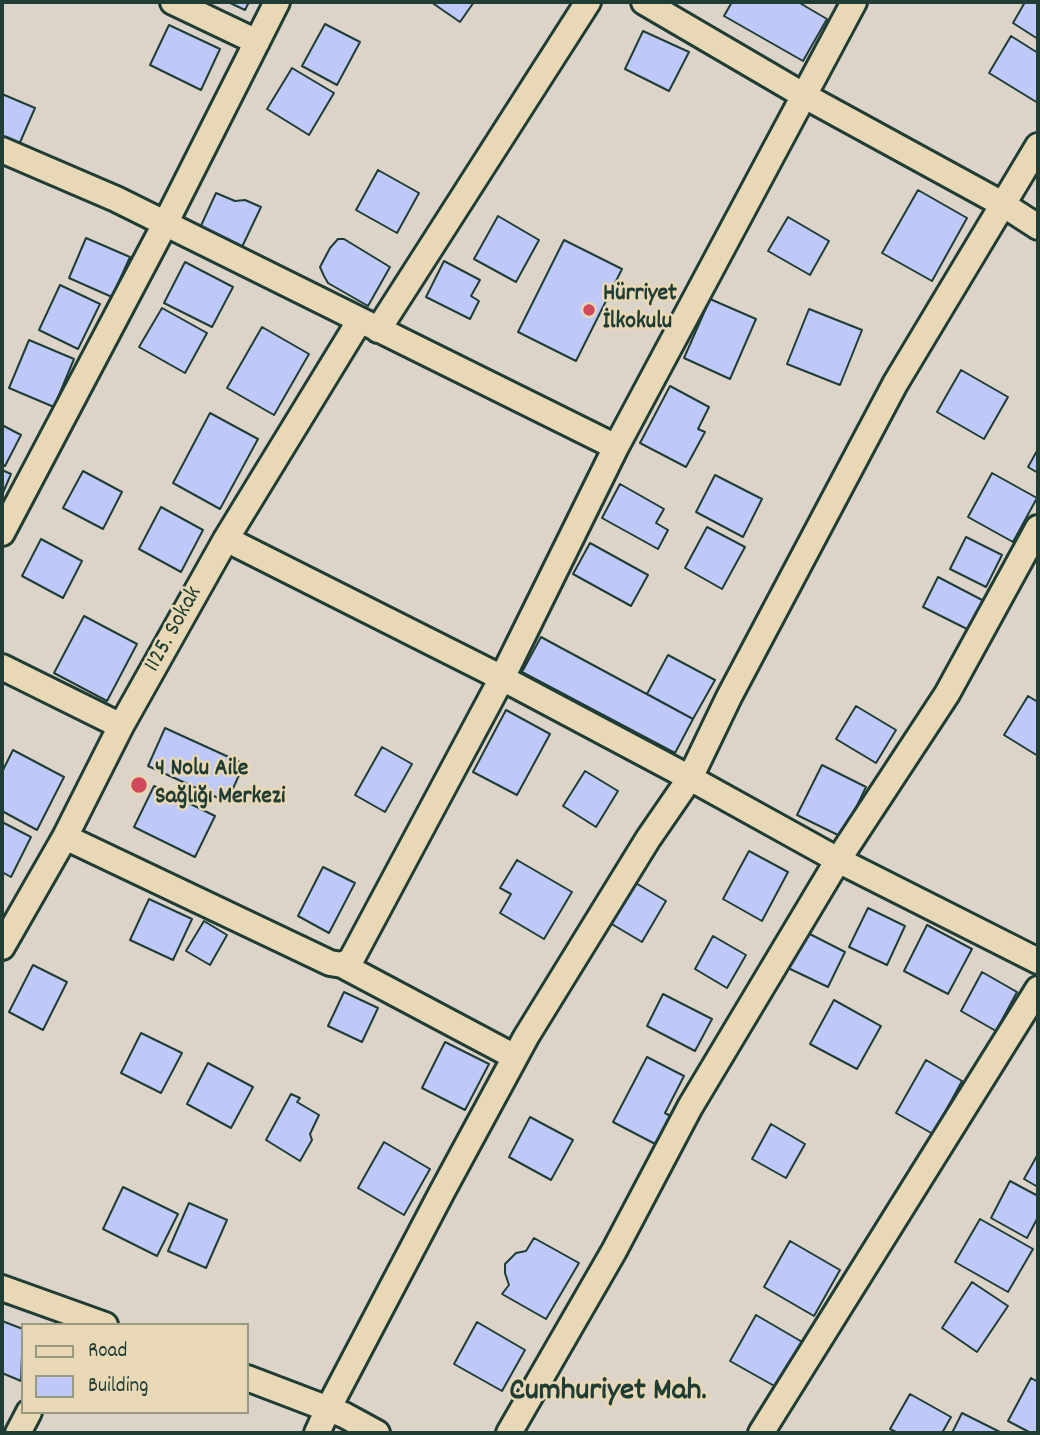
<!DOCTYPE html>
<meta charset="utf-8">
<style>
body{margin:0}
#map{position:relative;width:1040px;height:1435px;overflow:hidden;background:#dcd3c9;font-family:Dekko,sans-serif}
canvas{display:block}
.frame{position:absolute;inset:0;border:4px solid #1f3d34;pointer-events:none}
.legend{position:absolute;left:21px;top:1323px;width:228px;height:91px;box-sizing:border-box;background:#e9d8b5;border:2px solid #989a81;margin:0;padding:9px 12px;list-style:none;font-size:21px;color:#1f3d34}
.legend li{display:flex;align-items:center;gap:14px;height:35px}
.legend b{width:35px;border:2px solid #989a81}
</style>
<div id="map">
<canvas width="1040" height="1435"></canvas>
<div class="frame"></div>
<ul class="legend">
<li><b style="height:9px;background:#e9d8b5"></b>Road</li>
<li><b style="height:19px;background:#bec8f9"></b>Building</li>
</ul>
</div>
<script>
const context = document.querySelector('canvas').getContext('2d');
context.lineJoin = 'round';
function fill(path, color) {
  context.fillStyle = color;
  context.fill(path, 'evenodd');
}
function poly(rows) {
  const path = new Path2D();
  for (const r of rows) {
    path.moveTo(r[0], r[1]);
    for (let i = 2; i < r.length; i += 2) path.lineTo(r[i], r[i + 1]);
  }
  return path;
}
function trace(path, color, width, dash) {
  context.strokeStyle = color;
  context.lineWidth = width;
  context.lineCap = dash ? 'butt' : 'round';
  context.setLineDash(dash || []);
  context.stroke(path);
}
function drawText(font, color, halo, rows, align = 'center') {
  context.font = font + ' Dekko,sans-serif';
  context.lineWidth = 5;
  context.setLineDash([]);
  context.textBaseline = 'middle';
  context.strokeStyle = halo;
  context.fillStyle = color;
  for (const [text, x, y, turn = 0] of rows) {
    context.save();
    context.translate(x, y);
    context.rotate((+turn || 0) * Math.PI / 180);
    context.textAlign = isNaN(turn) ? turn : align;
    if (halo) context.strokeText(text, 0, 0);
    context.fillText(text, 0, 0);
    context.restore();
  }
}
const building = poly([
 [228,2,249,2,245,10,228,2],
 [431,2,474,2,460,22,431,2],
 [732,2,798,2,827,19,803,61,724,16,732,2],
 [1025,2,1038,2,1038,39,1013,23,1025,2],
 [325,24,360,42,337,85,302,66,325,24],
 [169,25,220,49,201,90,150,65,169,25],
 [643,31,689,52,669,91,625,69,643,31],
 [1011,36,1038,53,1038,103,989,73,1011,36],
 [292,68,334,93,309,135,267,109,292,68],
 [2,94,35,108,18,147,2,139,2,94],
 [378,170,419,193,397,233,356,210,378,170],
 [918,190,967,218,932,281,882,253,918,190],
 [216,193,235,201,245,200,261,207,241,249,199,230,216,193],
 [498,216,539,240,516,282,474,259,498,216],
 [788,217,829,241,810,275,768,251,788,217],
 [86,238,130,257,112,297,69,278,86,238],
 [338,239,344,239,390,267,368,306,328,283,324,276,320,267,330,248,338,239],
 [564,240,622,269,576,361,518,332,564,240],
 [444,261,480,280,471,296,479,301,470,319,426,297,444,261],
 [185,262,233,287,212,327,164,303,185,262],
 [60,285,100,304,78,349,39,330,60,285],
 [710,299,756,319,730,379,684,358,710,299],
 [162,308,207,333,185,373,139,347,162,308],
 [809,309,862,330,840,385,787,364,809,309],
 [262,327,309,354,274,415,227,388,262,327],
 [29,340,74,359,54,407,9,388,29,340],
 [961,370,1008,397,984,439,937,412,961,370],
 [670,386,709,407,698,429,705,432,686,467,640,443,670,386],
 [210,413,258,439,220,509,173,483,210,413],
 [2,425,21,435,5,466,2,465,2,425],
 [1038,449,1038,473,1028,467,1038,449],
 [2,470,11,474,2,495,2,470],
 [83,471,122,492,103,529,63,508,83,471],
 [992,473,1037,498,1013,542,968,517,992,473],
 [715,475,762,499,743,537,696,512,715,475],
 [620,484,664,509,656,523,668,530,658,549,602,518,620,484],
 [161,507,203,530,181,572,139,549,161,507],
 [707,527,745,547,722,589,685,568,707,527],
 [966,537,1002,555,986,587,950,569,966,537],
 [41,539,82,561,63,598,22,576,41,539],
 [590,543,648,575,631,606,573,574,590,543],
 [938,577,984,601,969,630,923,607,938,577],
 [84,616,137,644,107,701,54,673,84,616],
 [541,637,693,719,675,753,522,672,541,637],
 [668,655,715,680,693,719,647,694,668,655],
 [1028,696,1038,702,1038,756,1004,735,1028,696],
 [856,706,896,730,876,763,836,739,856,706],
 [506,710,550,734,517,795,473,772,506,710],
 [165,728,244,764,227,802,148,766,165,728],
 [382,747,412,764,385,812,355,795,382,747],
 [13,750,64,777,37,830,2,811,2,772,13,750],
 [822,765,866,787,842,837,797,815,822,765],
 [585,771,618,791,596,827,563,806,585,771],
 [154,786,215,816,195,857,134,827,154,786],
 [2,822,31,837,11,877,2,872,2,822],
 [749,851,788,872,762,921,723,899,749,851],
 [517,860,572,892,544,939,500,913,511,894,500,888,517,860],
 [323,867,355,883,329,933,298,916,323,867],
 [634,882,666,901,642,942,610,923,634,882],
 [149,899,192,919,173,960,130,940,149,899],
 [868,908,905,926,887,965,849,947,868,908],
 [204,921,227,935,210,965,186,951,204,921],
 [927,925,972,949,948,994,904,971,927,925],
 [804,931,845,952,828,987,786,967,804,931],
 [713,936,746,955,727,988,695,969,713,936],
 [33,965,67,982,43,1030,9,1012,33,965],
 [982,972,1017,992,996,1031,961,1011,982,972],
 [344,992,378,1008,362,1042,328,1026,344,992],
 [663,994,712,1019,695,1051,647,1026,663,994],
 [834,1000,881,1026,857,1069,810,1044,834,1000],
 [141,1033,182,1053,161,1093,121,1073,141,1033],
 [445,1042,489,1064,465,1110,422,1088,445,1042],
 [647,1057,684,1076,665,1113,676,1119,661,1147,613,1122,647,1057],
 [926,1060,962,1081,933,1134,896,1113,926,1060],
 [208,1063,253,1087,231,1128,187,1104,208,1063],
 [291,1094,300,1098,297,1102,319,1115,310,1134,312,1140,300,1161,266,1140,291,1094],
 [530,1117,573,1140,551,1180,509,1157,530,1117],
 [771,1124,805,1144,786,1178,752,1159,771,1124],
 [384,1142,430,1169,404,1215,358,1188,384,1142],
 [1038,1154,1038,1187,1024,1179,1038,1154],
 [1010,1181,1038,1196,1038,1217,1027,1238,991,1218,1010,1181],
 [123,1187,178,1214,157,1256,103,1229,123,1187],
 [189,1203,227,1220,206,1268,168,1251,189,1203],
 [980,1219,1033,1249,1008,1292,955,1262,980,1219],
 [534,1238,579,1263,546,1319,502,1294,509,1285,505,1273,505,1264,516,1253,526,1251,534,1238],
 [790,1241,840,1270,814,1316,764,1287,790,1241],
 [972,1282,1008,1306,977,1352,942,1328,972,1282],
 [756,1315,804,1343,778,1388,730,1361,756,1315],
 [2,1321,23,1329,21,1381,2,1373,2,1321],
 [477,1322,525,1350,502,1391,454,1364,477,1322],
 [1031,1378,1038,1382,1038,1433,1031,1433,1008,1421,1031,1378],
 [910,1394,951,1417,942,1433,898,1433,890,1429,910,1394],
 [962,1413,1002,1433,952,1433,962,1413]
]);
const minor = poly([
 [173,2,257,42],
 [644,2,803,95,1004,205,1038,227],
 [2,150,116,199,616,447],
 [378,330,588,2],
 [2,533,165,224,277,2],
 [226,539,502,678,690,778,838,860,1038,961],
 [2,667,121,726],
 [65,837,330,963,342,965,351,960,502,678,616,447,854,2],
 [2,947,65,837,121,726,226,539,360,320],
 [342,965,515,1057],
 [2,1288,105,1325],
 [247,1378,344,1415,377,1433],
 [18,1433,29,1412],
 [317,1433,328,1409,442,1192,526,1037,648,839,690,778,729,697,895,384,1038,146],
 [509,1433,614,1251,690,1107,838,860,947,694,1038,528],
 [761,1433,1038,989]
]);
const markers = [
 [589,310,7,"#d1495b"],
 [139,785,9,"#d1495b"]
];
const poiNames = [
 ["Hürriyet",603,296],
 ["İlkokulu",603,324],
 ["4 Nolu Aile",155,771],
 ["Sağlığı Merkezi",155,799]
];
const streetNames = [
 ["1125. Sokak",175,630,-61]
];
const districtNames = [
 ["Cumhuriyet Mah.",608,1394]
];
fill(building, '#bec8f9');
trace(building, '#1f3d34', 2);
trace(minor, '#1f3d34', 30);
trace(minor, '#e9d8b5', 24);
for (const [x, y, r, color] of markers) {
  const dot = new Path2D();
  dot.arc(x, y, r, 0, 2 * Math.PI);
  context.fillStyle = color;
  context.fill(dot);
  trace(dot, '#e9d8b5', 2.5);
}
drawText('bold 24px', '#1f3d34', '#e9d8b5', poiNames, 'left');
drawText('24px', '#1f3d34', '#e9d8b5', streetNames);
drawText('bold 32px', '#1f3d34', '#e9d8b5', districtNames);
</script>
